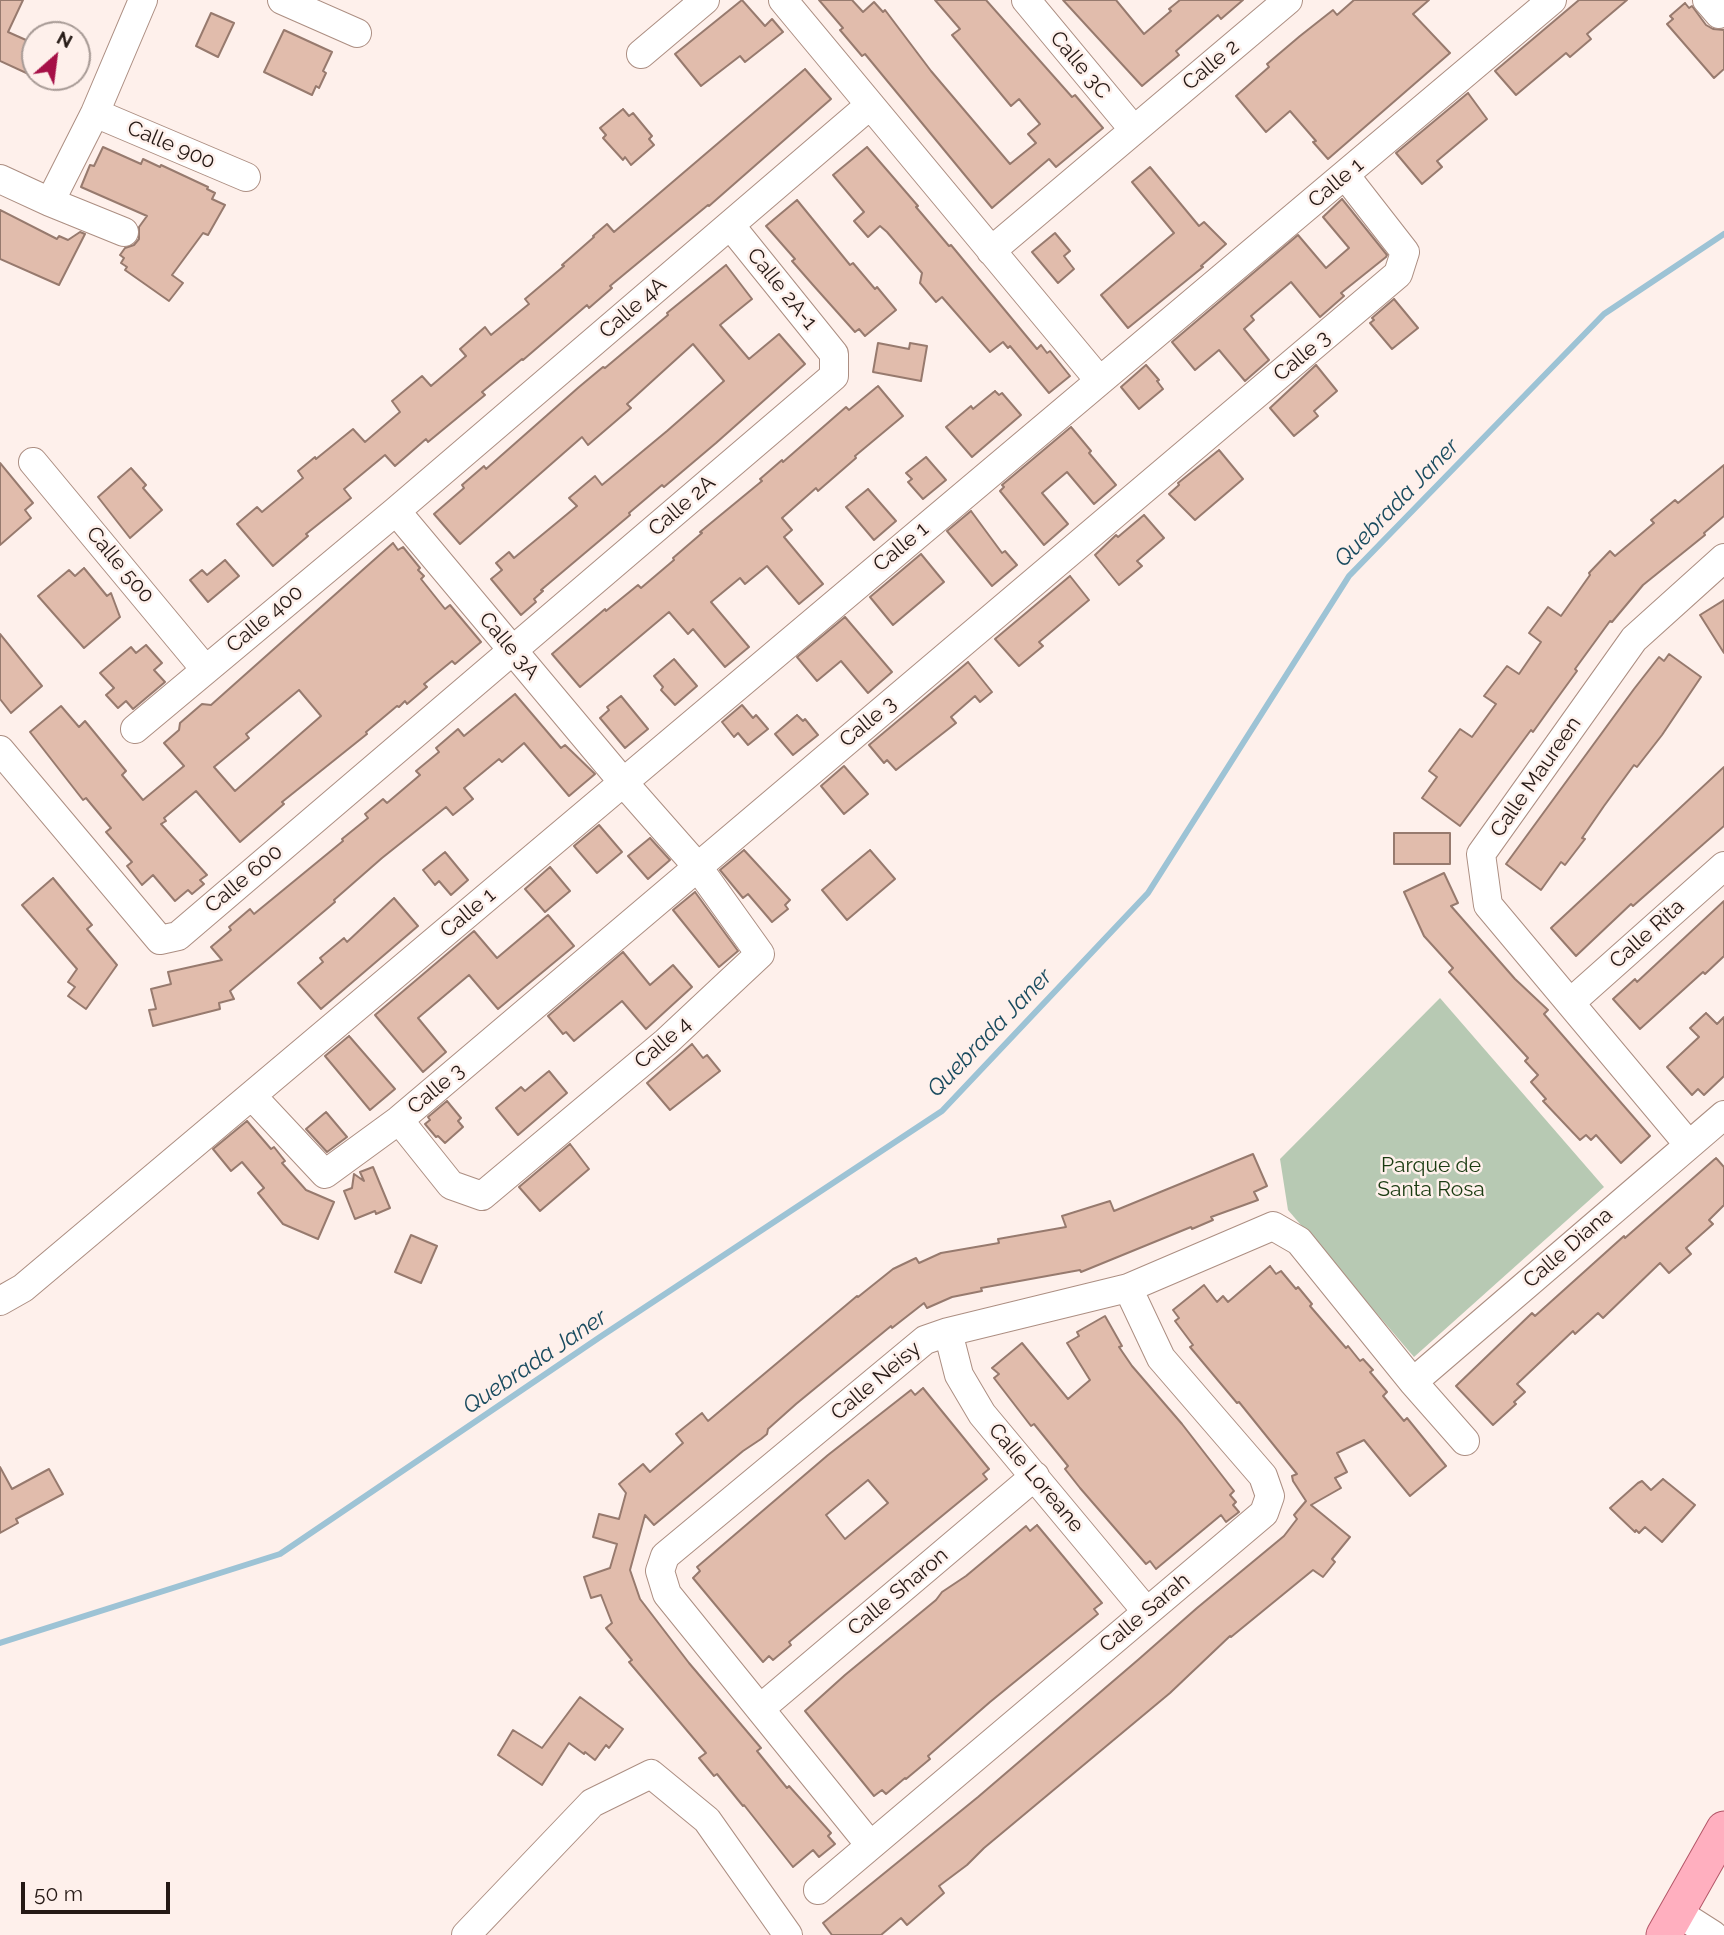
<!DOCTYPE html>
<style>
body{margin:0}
#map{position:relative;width:1724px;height:1935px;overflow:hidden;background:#fef0eb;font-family:Raleway,sans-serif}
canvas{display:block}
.north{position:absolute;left:21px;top:21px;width:70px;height:70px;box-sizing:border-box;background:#fef0eb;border:2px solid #a79a95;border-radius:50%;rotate:28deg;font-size:19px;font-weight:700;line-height:28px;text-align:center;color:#251915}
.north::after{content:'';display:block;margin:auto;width:24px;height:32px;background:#a61047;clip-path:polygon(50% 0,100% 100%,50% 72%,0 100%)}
.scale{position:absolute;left:21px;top:1882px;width:149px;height:32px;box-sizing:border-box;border:4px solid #251915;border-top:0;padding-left:9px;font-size:21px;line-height:24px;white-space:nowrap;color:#251915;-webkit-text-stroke:5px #fef0eb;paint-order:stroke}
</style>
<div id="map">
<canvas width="1724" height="1935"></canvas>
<div class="north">N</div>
<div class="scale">50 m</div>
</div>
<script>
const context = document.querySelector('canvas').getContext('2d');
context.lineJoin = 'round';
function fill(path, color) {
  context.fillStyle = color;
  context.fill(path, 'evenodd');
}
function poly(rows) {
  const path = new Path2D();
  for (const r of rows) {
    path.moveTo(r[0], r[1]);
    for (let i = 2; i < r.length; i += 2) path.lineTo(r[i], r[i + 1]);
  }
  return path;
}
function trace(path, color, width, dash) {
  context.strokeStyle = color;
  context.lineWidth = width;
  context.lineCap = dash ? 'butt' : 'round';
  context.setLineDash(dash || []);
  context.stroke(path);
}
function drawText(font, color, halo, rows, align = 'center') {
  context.font = font + ' Raleway,sans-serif';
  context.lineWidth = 5;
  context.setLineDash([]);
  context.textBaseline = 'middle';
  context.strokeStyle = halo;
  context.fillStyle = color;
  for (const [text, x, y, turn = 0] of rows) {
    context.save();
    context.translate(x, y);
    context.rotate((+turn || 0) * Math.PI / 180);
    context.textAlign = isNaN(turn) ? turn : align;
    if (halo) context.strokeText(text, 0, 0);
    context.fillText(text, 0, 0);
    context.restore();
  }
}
const green = poly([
 [1440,998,1604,1187,1414,1357,1288,1210,1280,1159]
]);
const stream = poly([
 [0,1643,280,1554,603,1335,942,1111,1148,893,1349,576,1604,314,1724,234]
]);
const building = poly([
 [0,0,23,0,8,32,35,44,35,77,0,61,0,0],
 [742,0,765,26,772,19,783,32,745,62,740,56,701,86,675,54,742,0],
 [819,0,852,0,863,12,874,2,883,12,885,10,931,71,1010,164,1036,143,1028,134,1040,124,1019,99,1011,106,952,35,960,29,935,0,986,0,1072,97,1075,95,1103,128,1056,167,1049,159,992,208,865,54,862,56,840,30,843,28,819,0],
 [1063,0,1116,0,1144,34,1171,11,1169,9,1180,0,1243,0,1221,19,1218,15,1176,51,1179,55,1142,86,1063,0],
 [1354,0,1429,0,1413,14,1450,53,1328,159,1313,142,1316,141,1290,111,1266,132,1236,96,1269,67,1267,64,1300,36,1333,10,1337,15,1354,0],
 [1579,0,1627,0,1587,34,1591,39,1570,57,1566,53,1516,95,1495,71,1579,0],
 [1685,3,1689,8,1692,6,1706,25,1713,29,1724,30,1724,69,1714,78,1667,24,1673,19,1670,16,1685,3],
 [211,13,234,23,218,57,196,46,211,13],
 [284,30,332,52,323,71,326,73,319,88,316,86,312,95,264,72,284,30],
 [805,69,831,99,709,206,708,205,610,286,612,288,589,308,587,305,523,360,522,359,482,392,485,395,428,442,426,439,395,466,385,455,344,489,351,498,306,534,308,536,273,566,237,524,257,507,262,512,303,478,298,471,315,457,316,459,353,429,365,442,400,412,392,401,422,376,431,386,466,356,460,349,485,327,491,335,529,304,525,299,564,266,562,265,594,237,593,236,607,224,614,232,805,69],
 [1468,93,1487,119,1437,161,1442,167,1422,184,1396,153,1468,93],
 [623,109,629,116,633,113,652,136,649,139,654,145,631,165,625,157,623,160,603,138,606,135,600,128,623,109],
 [103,147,141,164,143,159,160,167,161,165,208,187,207,189,215,193,212,199,225,205,208,235,203,233,172,275,183,283,169,301,125,270,127,267,121,263,124,258,120,255,125,248,134,245,139,239,139,227,147,216,81,187,90,165,94,166,103,147],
 [867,147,918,206,916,207,949,246,951,245,1037,349,1041,345,1047,353,1050,351,1070,376,1049,393,1010,346,1008,348,1003,342,990,352,942,297,936,302,920,283,922,273,887,232,880,226,868,237,854,221,864,212,833,175,867,147],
 [1150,167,1199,226,1204,222,1226,244,1201,266,1203,267,1128,328,1101,295,1174,233,1132,182,1150,167],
 [1342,199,1387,255,1386,257,1341,293,1344,296,1320,317,1291,282,1251,316,1254,320,1244,329,1269,360,1245,381,1219,350,1195,370,1172,342,1298,235,1326,268,1349,248,1323,217,1342,199],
 [797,200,850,265,853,263,875,289,877,287,896,310,865,336,859,329,855,332,813,285,792,261,795,259,766,226,797,200],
 [0,210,57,239,59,236,68,240,80,232,85,234,59,285,0,259,0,210],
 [1055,233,1070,251,1064,256,1074,269,1058,283,1032,252,1055,233],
 [726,265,752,299,720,325,749,359,779,334,805,364,716,443,664,487,662,485,629,513,630,515,541,590,543,591,534,599,536,602,521,615,491,579,502,570,496,563,509,552,514,558,577,506,569,498,595,476,602,485,667,431,724,381,693,344,627,404,631,408,588,445,582,437,460,544,434,514,464,488,462,485,484,466,486,469,579,387,603,367,605,368,668,315,667,313,726,265],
 [1394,299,1418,328,1392,349,1370,323,1374,320,1372,318,1394,299],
 [878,343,909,349,910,343,927,346,921,381,873,372,878,343],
 [1146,365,1159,380,1157,381,1163,389,1139,409,1121,387,1146,365],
 [1316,365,1337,391,1314,411,1318,416,1294,436,1270,408,1316,365],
 [878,386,903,416,855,456,856,458,818,491,816,488,782,518,792,530,784,537,823,584,799,604,767,566,745,584,740,578,711,602,749,647,725,667,693,629,688,634,669,612,580,687,552,654,605,609,606,611,638,585,641,588,674,560,673,558,702,533,700,532,762,481,760,479,782,460,783,462,846,407,849,410,878,386],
 [995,391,999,395,1002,393,1021,415,972,457,946,427,971,406,973,409,995,391],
 [1071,427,1091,451,1089,453,1116,485,1094,504,1067,472,1042,493,1068,524,1044,545,1000,491,1004,487,1002,485,1071,427],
 [1219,450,1243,479,1195,520,1169,494,1179,485,1178,483,1219,450],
 [926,457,946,480,923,499,908,482,912,479,906,473,926,457],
 [0,463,33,503,25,510,31,518,0,545,0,463],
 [1724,465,1724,516,1704,533,1705,535,1643,585,1612,622,1610,621,1575,669,1577,671,1553,704,1533,732,1531,730,1460,826,1422,798,1437,777,1429,771,1460,729,1472,737,1496,704,1484,696,1507,666,1519,674,1541,642,1529,633,1548,607,1561,616,1590,575,1589,573,1610,551,1615,556,1654,523,1651,520,1675,500,1678,503,1724,465],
 [131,468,146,485,143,488,162,510,130,538,98,497,131,468],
 [868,489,896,521,874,540,846,507,868,489],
 [971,511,1002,553,1005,551,1017,565,992,586,947,531,971,511],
 [1144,515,1164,538,1137,561,1142,566,1119,585,1095,555,1116,535,1118,537,1144,515],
 [393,543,398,550,403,547,420,568,418,570,424,576,421,579,445,609,450,605,481,642,455,664,452,661,424,684,427,687,407,704,405,701,399,707,397,706,366,732,367,734,282,802,284,804,240,842,196,791,164,818,166,821,161,824,207,875,200,880,204,884,192,894,188,890,175,901,153,875,142,885,127,866,132,862,106,832,111,828,86,798,83,800,30,732,61,706,79,727,85,721,126,771,122,775,143,800,184,766,164,743,179,730,180,723,202,704,211,705,393,543],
 [299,690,321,716,235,791,214,767,249,738,246,734,299,690],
 [921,554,944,582,893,625,870,597,921,554],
 [225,560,239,576,208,602,190,580,202,570,207,575,225,560],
 [84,568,107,596,111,593,120,617,84,648,38,596,69,570,75,576,84,568],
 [1070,576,1089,600,1039,642,1043,646,1019,666,995,639,1070,576],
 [1724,600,1724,653,1700,615,1724,600],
 [845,617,892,672,868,693,841,661,817,681,797,657,845,617],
 [0,634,42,686,11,713,0,699,0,634],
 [146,645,162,663,154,670,165,682,133,709,126,701,118,708,106,695,114,688,100,673,131,647,136,653,146,645],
 [1669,654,1701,677,1662,735,1637,767,1634,765,1604,806,1582,838,1585,839,1565,865,1561,862,1541,890,1506,864,1634,689,1659,657,1664,661,1669,654],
 [674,659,697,686,675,705,661,690,663,687,654,676,674,659],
 [968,662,992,692,980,702,975,696,951,717,956,723,896,770,887,760,884,763,869,745,968,662],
 [515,694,561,748,565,745,595,774,569,796,524,743,502,762,499,759,464,788,473,799,453,815,446,807,382,858,334,900,335,902,230,991,234,999,219,1003,220,1009,153,1026,149,1010,156,1009,151,989,171,984,168,972,222,960,211,947,231,930,229,927,250,909,254,914,343,841,342,839,368,818,365,814,383,799,387,803,420,775,416,771,439,752,436,748,458,729,464,736,515,694],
 [621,696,648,729,625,748,600,718,609,710,607,707,621,696],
 [742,705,753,718,756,715,768,729,748,745,738,733,734,737,722,722,742,705],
 [797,715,803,721,805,719,818,735,793,755,775,734,797,715],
 [844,766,868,794,844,814,821,786,844,766],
 [1724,767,1724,826,1633,906,1631,904,1576,956,1551,928,1724,767],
 [599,825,622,852,597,873,574,846,599,825],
 [1394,833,1450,833,1450,864,1394,864,1394,833],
 [650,838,670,860,648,879,628,856,650,838],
 [744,850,790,900,785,905,788,909,772,922,748,894,743,898,720,870,744,850],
 [870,850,895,879,847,920,822,890,870,850],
 [445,852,468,880,451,895,439,881,435,885,423,870,445,852],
 [550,867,570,891,545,912,525,889,550,867],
 [1444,873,1458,903,1451,906,1515,979,1548,1010,1544,1014,1650,1136,1621,1163,1596,1135,1591,1140,1586,1135,1580,1140,1543,1101,1546,1099,1531,1082,1538,1075,1525,1061,1528,1058,1449,972,1453,968,1424,936,1404,892,1444,873],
 [53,878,92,925,87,929,117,965,86,1009,68,996,75,987,68,982,77,969,22,905,53,878],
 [695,892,738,951,719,967,673,910,695,892],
 [394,898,418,926,321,1009,298,983,323,962,320,958,344,938,347,942,394,898],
 [1724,901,1724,956,1705,974,1703,972,1640,1029,1613,999,1635,979,1637,982,1724,901],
 [548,915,574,946,498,1009,469,975,418,1018,446,1052,423,1072,375,1015,474,931,497,958,548,915],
 [623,952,650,985,673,965,692,987,646,1029,622,1001,574,1041,566,1032,563,1034,548,1016,623,952],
 [1706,1013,1717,1024,1724,1017,1724,1076,1704,1095,1698,1089,1692,1095,1667,1067,1699,1037,1690,1028,1706,1013],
 [349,1036,395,1089,370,1110,325,1056,349,1036],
 [692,1044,703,1058,707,1055,720,1071,670,1110,647,1083,692,1044],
 [549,1071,567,1093,518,1135,496,1108,521,1087,525,1091,549,1071],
 [447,1101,461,1118,458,1121,463,1127,445,1143,438,1136,436,1137,425,1124,430,1120,428,1117,447,1101],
 [326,1112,347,1137,327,1152,306,1129,326,1112],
 [247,1121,271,1149,274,1147,285,1161,282,1163,306,1190,334,1202,318,1239,283,1224,258,1193,264,1188,242,1162,231,1171,213,1149,247,1121],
 [570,1144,589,1169,540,1211,519,1187,570,1144],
 [1253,1154,1267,1186,1254,1192,1258,1200,1211,1217,1213,1220,1192,1229,1191,1227,1081,1272,1080,1270,981,1288,982,1291,952,1297,927,1308,924,1303,892,1328,891,1326,796,1404,768,1429,767,1434,761,1439,743,1451,654,1525,645,1515,630,1570,640,1599,689,1663,761,1748,757,1751,787,1788,789,1786,831,1833,828,1836,835,1844,819,1857,813,1850,793,1867,744,1805,743,1806,717,1774,714,1776,699,1758,706,1753,629,1662,632,1660,606,1628,612,1623,601,1595,591,1598,584,1577,610,1568,617,1544,593,1537,599,1514,619,1519,626,1493,619,1484,643,1464,650,1472,683,1443,676,1434,702,1413,708,1421,857,1296,858,1297,893,1269,916,1258,919,1263,941,1253,999,1243,998,1239,1066,1227,1062,1216,1110,1201,1114,1211,1253,1154],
 [1716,1158,1724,1167,1724,1205,1709,1220,1713,1224,1686,1248,1691,1254,1669,1273,1660,1263,1603,1318,1598,1313,1575,1334,1573,1331,1517,1384,1525,1392,1514,1402,1516,1404,1493,1425,1456,1386,1532,1313,1535,1316,1624,1236,1625,1238,1716,1158],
 [373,1167,390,1208,376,1214,375,1211,355,1219,344,1191,352,1188,354,1174,364,1181,360,1172,373,1167],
 [411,1235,437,1246,421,1283,395,1272,411,1235],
 [1270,1266,1276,1274,1281,1271,1296,1289,1298,1287,1312,1304,1310,1306,1346,1348,1348,1346,1360,1361,1363,1359,1373,1370,1370,1372,1387,1392,1383,1396,1404,1421,1407,1418,1446,1466,1410,1496,1364,1440,1337,1453,1347,1472,1335,1478,1341,1488,1311,1505,1350,1537,1332,1559,1335,1562,1323,1577,1313,1570,1231,1637,1230,1636,1170,1693,984,1848,967,1865,939,1886,944,1893,907,1925,901,1918,881,1935,832,1935,823,1923,978,1797,1139,1659,1197,1608,1284,1536,1297,1519,1294,1515,1306,1501,1293,1481,1292,1476,1297,1474,1239,1402,1237,1403,1190,1347,1193,1345,1175,1321,1179,1318,1173,1310,1204,1285,1217,1302,1223,1296,1228,1302,1270,1266],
 [1105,1316,1122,1346,1119,1347,1132,1366,1182,1424,1234,1491,1230,1495,1236,1502,1233,1505,1239,1512,1226,1522,1221,1515,1156,1569,1150,1561,1146,1564,1080,1488,1065,1469,1068,1466,1034,1424,1031,1426,994,1378,999,1374,992,1368,1022,1343,1068,1399,1090,1380,1067,1343,1079,1336,1077,1332,1105,1316],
 [923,1388,989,1469,983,1474,987,1479,820,1616,789,1642,791,1645,773,1660,769,1656,763,1662,693,1578,700,1571,697,1567,828,1455,911,1390,915,1395,923,1388],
 [868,1480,888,1503,845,1539,826,1515,868,1480],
 [0,1467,12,1489,49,1469,63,1494,16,1519,18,1523,0,1533,0,1467],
 [1663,1479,1695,1505,1662,1542,1645,1527,1639,1533,1636,1530,1635,1532,1610,1508,1638,1483,1642,1481,1651,1490,1663,1479],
 [1037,1525,1102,1603,1094,1609,1098,1614,990,1702,928,1756,930,1759,906,1779,905,1778,886,1794,882,1790,874,1796,805,1711,845,1675,936,1600,942,1592,966,1576,1026,1526,1030,1531,1037,1525],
 [580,1697,623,1729,609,1748,606,1745,595,1760,585,1752,584,1754,569,1743,542,1785,498,1755,513,1730,542,1748,580,1697]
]);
const minor = poly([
 [282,0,357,33],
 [783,0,1099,380],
 [1026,0,1134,130],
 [1707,0,1719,14],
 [641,54,705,0],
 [95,113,246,177],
 [0,179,50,202,124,232],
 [50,202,95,113,143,0],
 [991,251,1288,0],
 [33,462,205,669],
 [396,511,623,782,697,866,760,954,666,1042,482,1196,451,1185,399,1120],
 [135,729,396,511,870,105],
 [0,750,160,940,178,936,834,376,834,354,730,225],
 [1570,1003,1724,866],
 [252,1096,325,1174,399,1120,1398,274,1405,252,1345,175],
 [1689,1145,1488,905,1481,854,1634,639,1724,558],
 [0,1301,23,1288,1552,0],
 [948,1332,959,1375,982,1414,1147,1612],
 [1413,1382,1724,1115],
 [761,1708,1035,1476],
 [870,1845,667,1594,660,1571,665,1556,925,1340,948,1332,1128,1288,1273,1226,1299,1241,1413,1382,1465,1441],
 [818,1890,1264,1513,1270,1496,1263,1476,1161,1358,1128,1288],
 [1677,1912,1713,1935],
 [466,1935,592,1803,651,1774,707,1820,788,1935]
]);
const major = poly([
 [1664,1935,1724,1829]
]);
const streetNames = [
 ["Calle 3C",1080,65,50],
 ["Calle 2",1211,65,-40],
 ["Calle 900",171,145,23],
 ["Calle 1",1336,183,-40],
 ["Calle 2A-1",782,289,51],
 ["Calle 4A",633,308,-41],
 ["Calle 3",1302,356,-40],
 ["Calle 2A",682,506,-41],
 ["Calle 1",901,547,-40],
 ["Calle 500",120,565,50],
 ["Calle 400",265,619,-40],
 ["Calle 3A",509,646,50],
 ["Calle 3",868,722,-40],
 ["Calle Maureen",1536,777,-55],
 ["Calle 600",244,879,-40],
 ["Calle 1",468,913,-40],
 ["Calle Rita",1647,934,-42],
 ["Calle 4",663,1043,-41],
 ["Calle 3",436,1089,-40],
 ["Calle Diana",1568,1248,-41],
 ["Calle Neisy",876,1381,-40],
 ["Calle Loreane",1036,1478,50],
 ["Calle Sharon",898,1592,-40],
 ["Calle Sarah",1145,1613,-40]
];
const parkNames = [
 ["Parque de",1431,1166],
 ["Santa Rosa",1431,1190]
];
const waterNames = [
 ["Quebrada Janer",1397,503,-46],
 ["Quebrada Janer",990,1033,-46],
 ["Quebrada Janer",535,1362,-34]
];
fill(green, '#b7c9b3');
trace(stream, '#9dc3d5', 6);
fill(building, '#e1bcac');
trace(building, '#977a6e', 2);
trace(minor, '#ac8e82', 30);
trace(major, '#b35768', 37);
trace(minor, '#fff', 28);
trace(major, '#ffafbf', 35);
drawText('21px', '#251915', '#fef0eb', streetNames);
drawText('21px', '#1a3b11', '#fef0eb', parkNames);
drawText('italic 23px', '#194b5f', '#fef0eb', waterNames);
</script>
